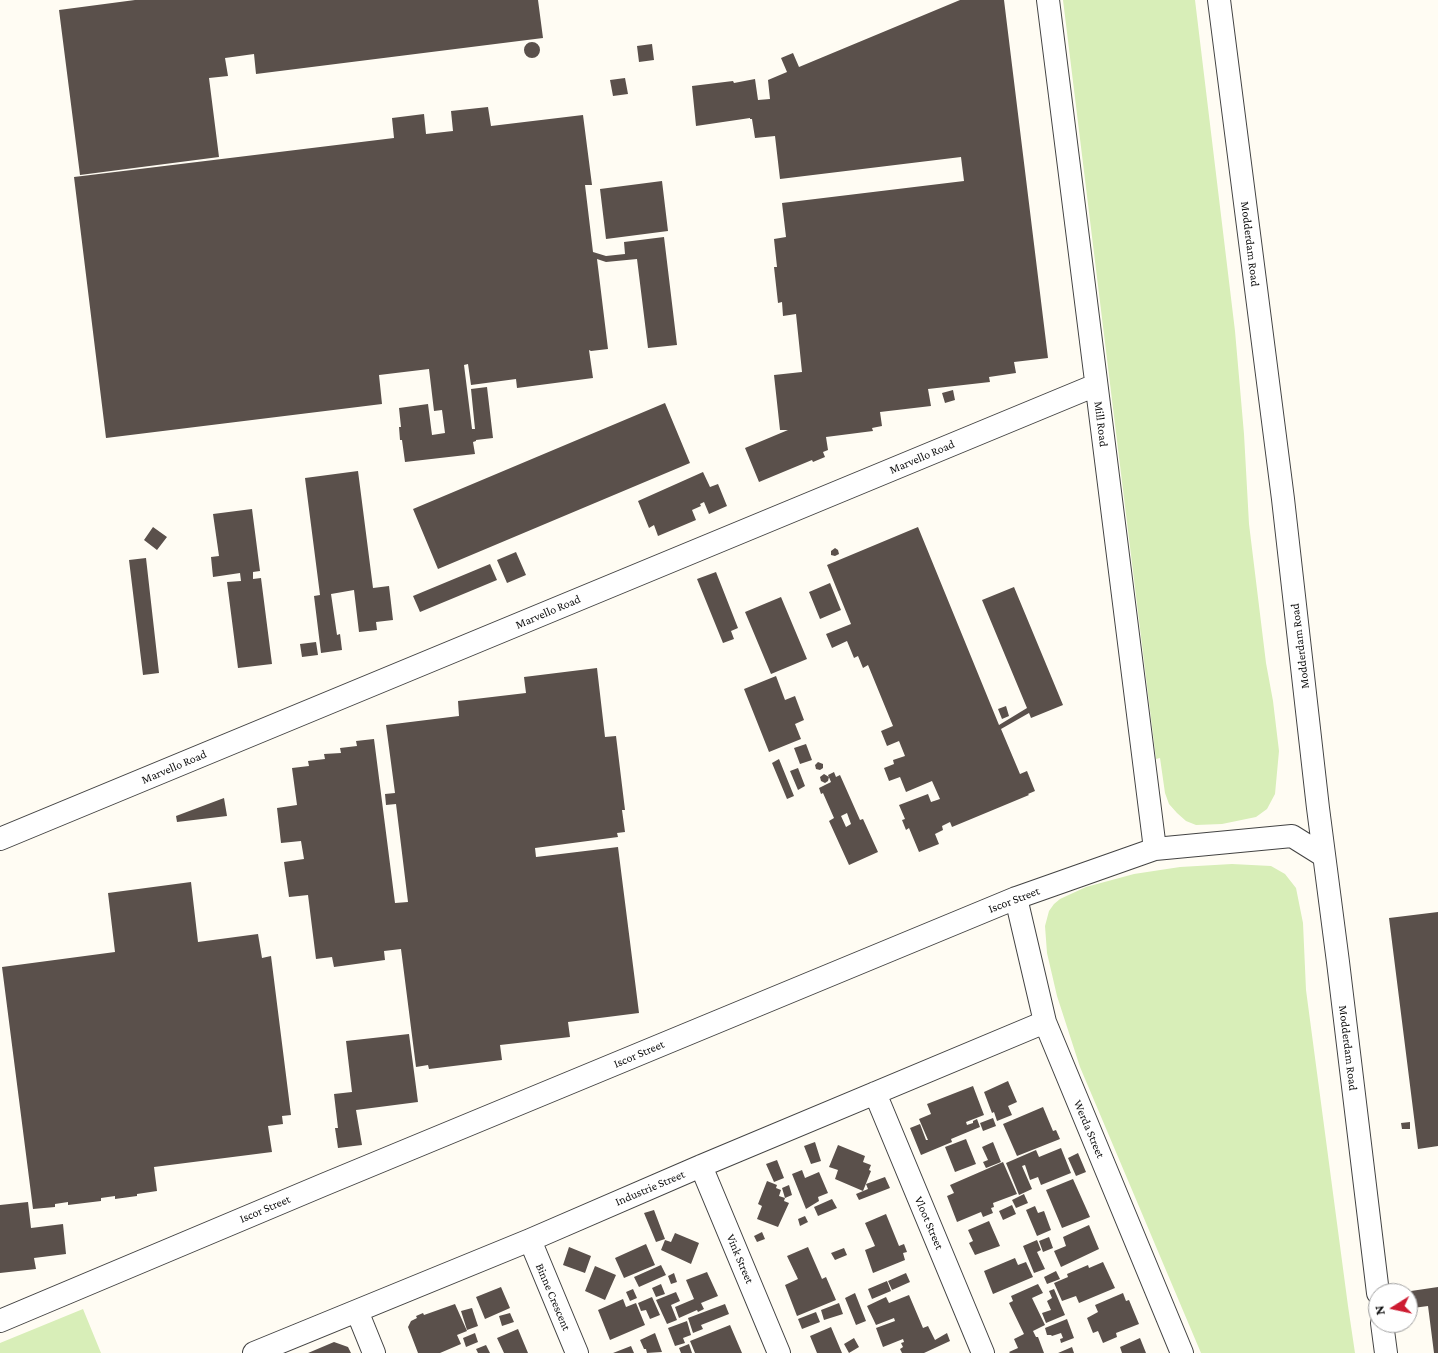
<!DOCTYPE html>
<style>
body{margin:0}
#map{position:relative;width:1438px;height:1353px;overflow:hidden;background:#fffcf3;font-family:"Crimson Pro",serif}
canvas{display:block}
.north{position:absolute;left:1368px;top:1283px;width:50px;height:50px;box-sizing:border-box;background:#fff;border:1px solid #9f9f9f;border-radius:50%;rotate:260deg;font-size:14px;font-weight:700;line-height:20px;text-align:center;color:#101010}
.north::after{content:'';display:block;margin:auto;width:18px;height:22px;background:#cd1b31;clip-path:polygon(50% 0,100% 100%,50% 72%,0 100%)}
</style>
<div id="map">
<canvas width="1438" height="1353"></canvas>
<div class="north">N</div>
</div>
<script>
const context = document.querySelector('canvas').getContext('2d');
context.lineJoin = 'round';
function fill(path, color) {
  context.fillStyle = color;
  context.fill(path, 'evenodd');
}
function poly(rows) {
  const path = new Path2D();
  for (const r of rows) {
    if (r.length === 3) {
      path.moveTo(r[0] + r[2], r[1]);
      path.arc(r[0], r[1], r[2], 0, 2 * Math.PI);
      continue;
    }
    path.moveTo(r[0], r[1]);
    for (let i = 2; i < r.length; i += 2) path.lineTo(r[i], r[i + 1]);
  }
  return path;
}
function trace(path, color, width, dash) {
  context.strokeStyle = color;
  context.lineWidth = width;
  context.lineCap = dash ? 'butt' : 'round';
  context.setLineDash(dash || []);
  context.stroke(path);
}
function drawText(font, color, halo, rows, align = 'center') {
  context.font = font + ' "Crimson Pro",serif';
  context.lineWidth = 5;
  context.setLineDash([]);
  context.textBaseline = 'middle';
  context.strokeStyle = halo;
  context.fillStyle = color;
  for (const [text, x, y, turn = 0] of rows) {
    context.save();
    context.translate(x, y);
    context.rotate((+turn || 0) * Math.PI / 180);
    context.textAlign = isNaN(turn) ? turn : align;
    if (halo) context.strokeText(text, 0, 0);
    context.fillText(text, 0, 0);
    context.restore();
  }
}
const green = poly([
 [1063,0,1195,0,1235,331,1244,434,1249,524,1266,663,1273,701,1279,751,1275,794,1267,809,1256,817,1222,824,1196,825,1186,821,1177,813,1169,804,1165,793,1160,758,1156,759],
 [1232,864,1271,866,1285,874,1296,888,1303,923,1306,990,1348,1306,1355,1353,1201,1353,1080,1067,1057,996,1047,953,1045,926,1049,911,1054,904,1060,899,1086,887,1134,874,1180,867],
 [83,1309,101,1353,0,1353,0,1343]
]);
const building = poly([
 [135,0,538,0,543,38,256,74,254,54,225,58,228,76,209,78,219,157,80,175,59,10],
 [960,0,1004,0,1048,358,1014,362,1016,373,989,377,990,382,928,389,931,406,880,412,882,426,872,428,873,431,826,437,828,450,823,452,825,457,813,462,812,460,759,482,745,448,788,430,780,430,774,375,802,372,796,314,783,316,782,302,778,303,774,267,777,267,774,239,786,237,782,203,964,181,961,157,780,179,775,136,755,138,752,119,750,119,750,118,696,126,692,86,733,81,734,83,755,79,758,100,770,99,768,80,787,72,781,58,793,53,799,67],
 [532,50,8],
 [652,44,654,60,639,62,637,46],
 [625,78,628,94,613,96,610,80],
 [488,107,491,126,583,115,592,185,585,185,593,252,606,256,625,254,624,242,664,237,677,345,648,348,637,259,606,262,597,259,608,349,591,351,589,350,593,378,517,388,516,379,471,385,468,364,464,365,472,429,475,429,471,389,487,387,493,438,476,440,476,441,473,442,475,454,405,462,402,440,400,440,399,427,401,427,399,408,428,404,432,435,445,433,442,410,434,411,429,369,379,375,382,404,106,438,74,177,394,138,392,118,424,114,426,134,453,131,451,111],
 [662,181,668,231,606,239,600,189],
 [953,390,955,400,945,403,942,393],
 [665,403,690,463,438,569,413,509],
 [358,471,373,588,389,586,393,620,376,622,377,630,359,632,354,590,331,594,337,635,340,634,342,650,321,653,314,596,320,595,305,478],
 [703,472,710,487,718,484,727,506,709,514,704,502,700,504,701,506,692,510,696,520,658,536,654,525,649,528,638,501],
 [252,509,260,571,253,572,253,579,261,578,272,664,238,668,227,582,241,581,240,573,213,577,211,557,219,556,213,514],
 [153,527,167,537,157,550,144,540],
 [918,527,999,725,1027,708,982,600,1014,587,1063,705,1031,718,1029,713,1001,729,1020,774,1027,771,1035,791,1028,794,1029,795,952,827,950,822,942,826,943,830,935,834,939,844,919,852,909,828,906,830,902,820,905,819,899,805,928,794,931,802,940,799,932,781,906,792,900,777,889,781,884,768,894,764,893,760,905,756,899,741,887,746,881,731,893,726,868,665,863,668,858,656,854,658,847,641,832,648,826,634,851,624,827,565],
 [835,548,838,550,839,554,835,556,831,555,831,551],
 [516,552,526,575,507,583,497,560],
 [146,558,159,673,143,675,129,560],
 [490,564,497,580,420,612,413,596],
 [716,572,738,628,731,631,734,639,723,643,697,579],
 [830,583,841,610,820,619,809,592],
 [781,597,807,659,771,674,745,612],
 [316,642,318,655,302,657,300,644],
 [597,668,605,737,616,736,625,810,622,810,625,832,617,833,618,837,535,848,536,857,618,847,639,1013,568,1022,570,1037,500,1045,502,1060,429,1069,428,1065,416,1067,401,949,384,951,385,960,334,967,332,957,316,959,308,895,289,897,284,862,304,859,301,841,281,843,277,808,297,805,292,768,309,766,308,761,325,759,324,754,341,753,340,748,357,746,356,741,374,739,395,903,408,902,396,804,386,805,385,794,395,793,386,725,459,716,458,701,526,693,524,677],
 [776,676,785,700,795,696,804,720,795,724,801,739,769,752,744,689],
 [1006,706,1009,716,1002,719,998,709],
 [806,744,812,760,800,764,794,748],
 [779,759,794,796,787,799,772,763],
 [818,762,823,764,823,768,820,770,816,769,815,765],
 [798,768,805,786,798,790,790,771],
 [834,772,836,777,840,775,860,820,863,819,878,852,849,865,829,821,834,818,823,793,821,794,819,788,831,782,828,775],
 [847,813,851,824,846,827,841,816],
 [824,774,829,777,828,781,825,783,821,781,820,777],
 [224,798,227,816,177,822,176,816],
 [191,882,198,942,258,934,262,958,271,956,291,1115,282,1116,283,1124,268,1126,272,1152,154,1167,157,1191,137,1194,137,1196,115,1199,115,1196,101,1198,101,1201,68,1205,68,1202,55,1204,55,1207,33,1209,2,967,115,952,108,893],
 [1438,912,1438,1146,1418,1149,1389,918],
 [409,1034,418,1102,356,1110,362,1145,338,1148,335,1128,338,1128,334,1094,352,1092,346,1041],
 [1008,1081,1017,1102,1008,1106,1012,1115,997,1121,994,1112,992,1113,984,1092],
 [973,1086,984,1115,966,1122,967,1125,973,1123,973,1121,977,1119,980,1127,951,1139,952,1142,921,1155,910,1128,920,1124,926,1140,928,1140,919,1119,931,1114,927,1104],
 [1043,1107,1053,1131,1056,1130,1060,1139,1017,1156,1003,1124],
 [993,1118,996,1126,983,1131,980,1123],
 [1410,1122,1410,1129,1402,1129,1401,1123],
 [966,1139,976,1164,955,1172,945,1147],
 [815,1142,821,1161,811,1164,804,1146],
 [993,1142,1001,1162,986,1168,983,1162,988,1160,982,1147],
 [838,1145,865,1156,863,1162,871,1165,869,1170,871,1171,863,1191,835,1179,838,1170,829,1167],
 [1061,1148,1071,1173,1041,1185,1038,1177,1030,1180,1025,1165,1022,1166,1032,1189,1019,1195,1006,1163,1036,1150,1039,1157],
 [1078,1153,1086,1172,1076,1176,1068,1158],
 [777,1160,784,1178,774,1182,766,1164],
 [1003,1162,1017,1194,993,1203,994,1207,991,1208,993,1213,983,1217,981,1212,957,1222,947,1196,954,1193,950,1185],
 [802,1170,805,1178,819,1172,828,1193,818,1197,819,1201,806,1209,792,1174],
 [885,1177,890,1188,859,1200,856,1194,868,1189,866,1184],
 [1073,1179,1090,1217,1062,1228,1046,1190],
 [767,1181,777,1185,776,1188,781,1190,779,1196,785,1198,784,1201,789,1203,778,1227,757,1219,762,1206,758,1204],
 [789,1185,792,1195,785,1198,782,1188],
 [1024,1194,1028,1203,1016,1208,1012,1200],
 [832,1199,837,1208,818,1216,814,1207],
 [28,1202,31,1228,63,1224,66,1254,34,1258,36,1269,0,1273,0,1205],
 [1012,1205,1016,1214,1003,1220,999,1211],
 [1035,1206,1038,1213,1044,1211,1051,1230,1037,1236,1026,1210],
 [654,1210,665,1239,656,1242,644,1213],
 [886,1214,899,1246,904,1244,907,1252,903,1253,905,1260,873,1273,865,1250,875,1246,865,1223],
 [805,1216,808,1222,800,1226,798,1219],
 [989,1221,1000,1246,975,1255,969,1243,973,1241,968,1230],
 [1089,1225,1099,1249,1061,1267,1054,1251,1066,1246,1063,1237],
 [762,1232,765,1239,757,1242,754,1236],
 [675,1233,699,1243,691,1264,661,1250,665,1240,671,1242],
 [1049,1237,1053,1248,1043,1252,1039,1241],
 [1037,1240,1041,1250,1037,1252,1045,1269,1034,1273,1023,1246],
 [646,1244,655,1265,624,1278,615,1258],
 [569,1247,591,1256,585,1273,563,1265],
 [808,1247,822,1279,826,1277,836,1300,797,1316,785,1285,798,1279,787,1256],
 [844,1248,847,1255,835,1260,831,1253],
 [1015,1258,1018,1265,1026,1262,1033,1277,993,1294,984,1271],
 [1103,1262,1115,1288,1079,1303,1076,1296,1062,1301,1054,1283,1068,1277,1067,1274,1088,1265,1089,1268],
 [661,1265,666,1275,639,1287,634,1277],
 [595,1266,616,1275,605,1300,585,1291],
 [1056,1271,1060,1279,1047,1284,1044,1277],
 [707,1272,718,1296,701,1303,704,1309,698,1312,697,1310,679,1318,675,1307,694,1299,686,1280],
 [674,1273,677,1282,671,1284,668,1276],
 [906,1273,910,1282,892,1290,888,1281],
 [887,1281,891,1291,872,1299,868,1289],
 [661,1284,665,1294,656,1297,652,1288],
 [1038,1284,1043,1293,1032,1298,1045,1325,1033,1331,1036,1337,1038,1337,1044,1353,1010,1353,1009,1352,1018,1348,1014,1339,1024,1334,1009,1303,1013,1301,1011,1296],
 [501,1287,510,1308,485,1319,476,1297],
 [1438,1287,1438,1353,1434,1353,1428,1306,1413,1308,1411,1291],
 [633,1289,637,1298,630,1301,626,1292],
 [1054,1289,1065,1315,1046,1323,1042,1313,1051,1310,1047,1301,1052,1298,1049,1291],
 [676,1292,680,1301,671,1305,677,1320,667,1324,656,1300],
 [855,1293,866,1321,856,1325,845,1298],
 [1123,1293,1126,1301,1129,1300,1139,1324,1116,1333,1117,1337,1103,1343,1098,1331,1093,1333,1087,1318,1098,1312,1095,1305],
 [909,1295,923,1328,928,1326,935,1340,947,1333,950,1341,924,1353,902,1353,900,1349,903,1347,901,1343,904,1342,903,1339,883,1347,876,1328,895,1321,894,1318,876,1325,867,1306,886,1297,889,1303],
 [652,1297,660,1315,650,1319,646,1310,641,1311,638,1303],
 [623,1299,626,1307,636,1303,645,1325,610,1340,598,1310],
 [839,1303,843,1314,824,1320,821,1310],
 [455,1304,467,1331,457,1335,461,1344,440,1353,418,1353,408,1327,411,1321,417,1318,416,1316,423,1313,424,1315],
 [725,1304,729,1314,701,1325,703,1329,693,1333,688,1318],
 [472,1308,478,1326,467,1330,461,1311],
 [816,1312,820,1322,802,1329,798,1319],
 [510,1313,514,1322,502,1326,499,1316],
 [1067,1319,1074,1338,1061,1343,1060,1339,1063,1338,1061,1333,1052,1336,1051,1335,1047,1335,1045,1328],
 [687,1321,691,1335,683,1338,685,1343,675,1346,668,1328],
 [730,1325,742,1353,695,1353,690,1341],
 [831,1327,842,1353,817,1353,810,1336],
 [518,1329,528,1353,504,1353,497,1338],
 [475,1333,478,1342,466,1347,463,1338],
 [655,1333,662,1352,647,1353,646,1349,644,1349,640,1340],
 [854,1338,859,1347,849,1353,844,1344],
 [1140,1338,1146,1353,1122,1353,1120,1347],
 [334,1342,348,1347,351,1353,308,1353],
 [689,1344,692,1353,681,1353,679,1348],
 [486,1345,490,1353,478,1353,476,1349],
 [631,1346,634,1353,613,1353],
 [1072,1347,1074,1353,1058,1353]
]);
const minor = poly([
 [1048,0,1155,849],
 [1219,0,1283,499,1318,808,1338,962,1378,1293],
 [0,839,1096,385],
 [1016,898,1045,1022,1182,1353],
 [875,1093,983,1353],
 [701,1166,779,1353],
 [530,1240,577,1353],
 [357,1311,374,1353],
 [0,1321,323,1185,1016,898,1155,849,1292,836,1324,856],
 [1382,1323,1386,1353],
 [254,1353,530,1240,701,1166,1045,1022]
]);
const streetNames = [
 ["Modderdam Road",1250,244,83],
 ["Mill Road",1101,424,83],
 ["Marvello Road",922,457,-23],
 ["Marvello Road",548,612,-23],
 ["Modderdam Road",1300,646,-97],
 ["Marvello Road",174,767,-23],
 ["Iscor Street",1014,900,-21],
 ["Modderdam Road",1348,1048,83],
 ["Iscor Street",639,1054,-23],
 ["Werda Street",1089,1129,67],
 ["Industrie Street",650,1188,-23],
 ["Iscor Street",265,1209,-23],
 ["Vloot Street",929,1223,67],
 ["Vink Street",740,1259,67],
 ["Binne Crescent",553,1297,67]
];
fill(green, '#d8eeb8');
fill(building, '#5a504b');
trace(minor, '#434343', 24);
trace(minor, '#fff', 22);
drawText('12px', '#101010', '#fff', streetNames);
</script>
